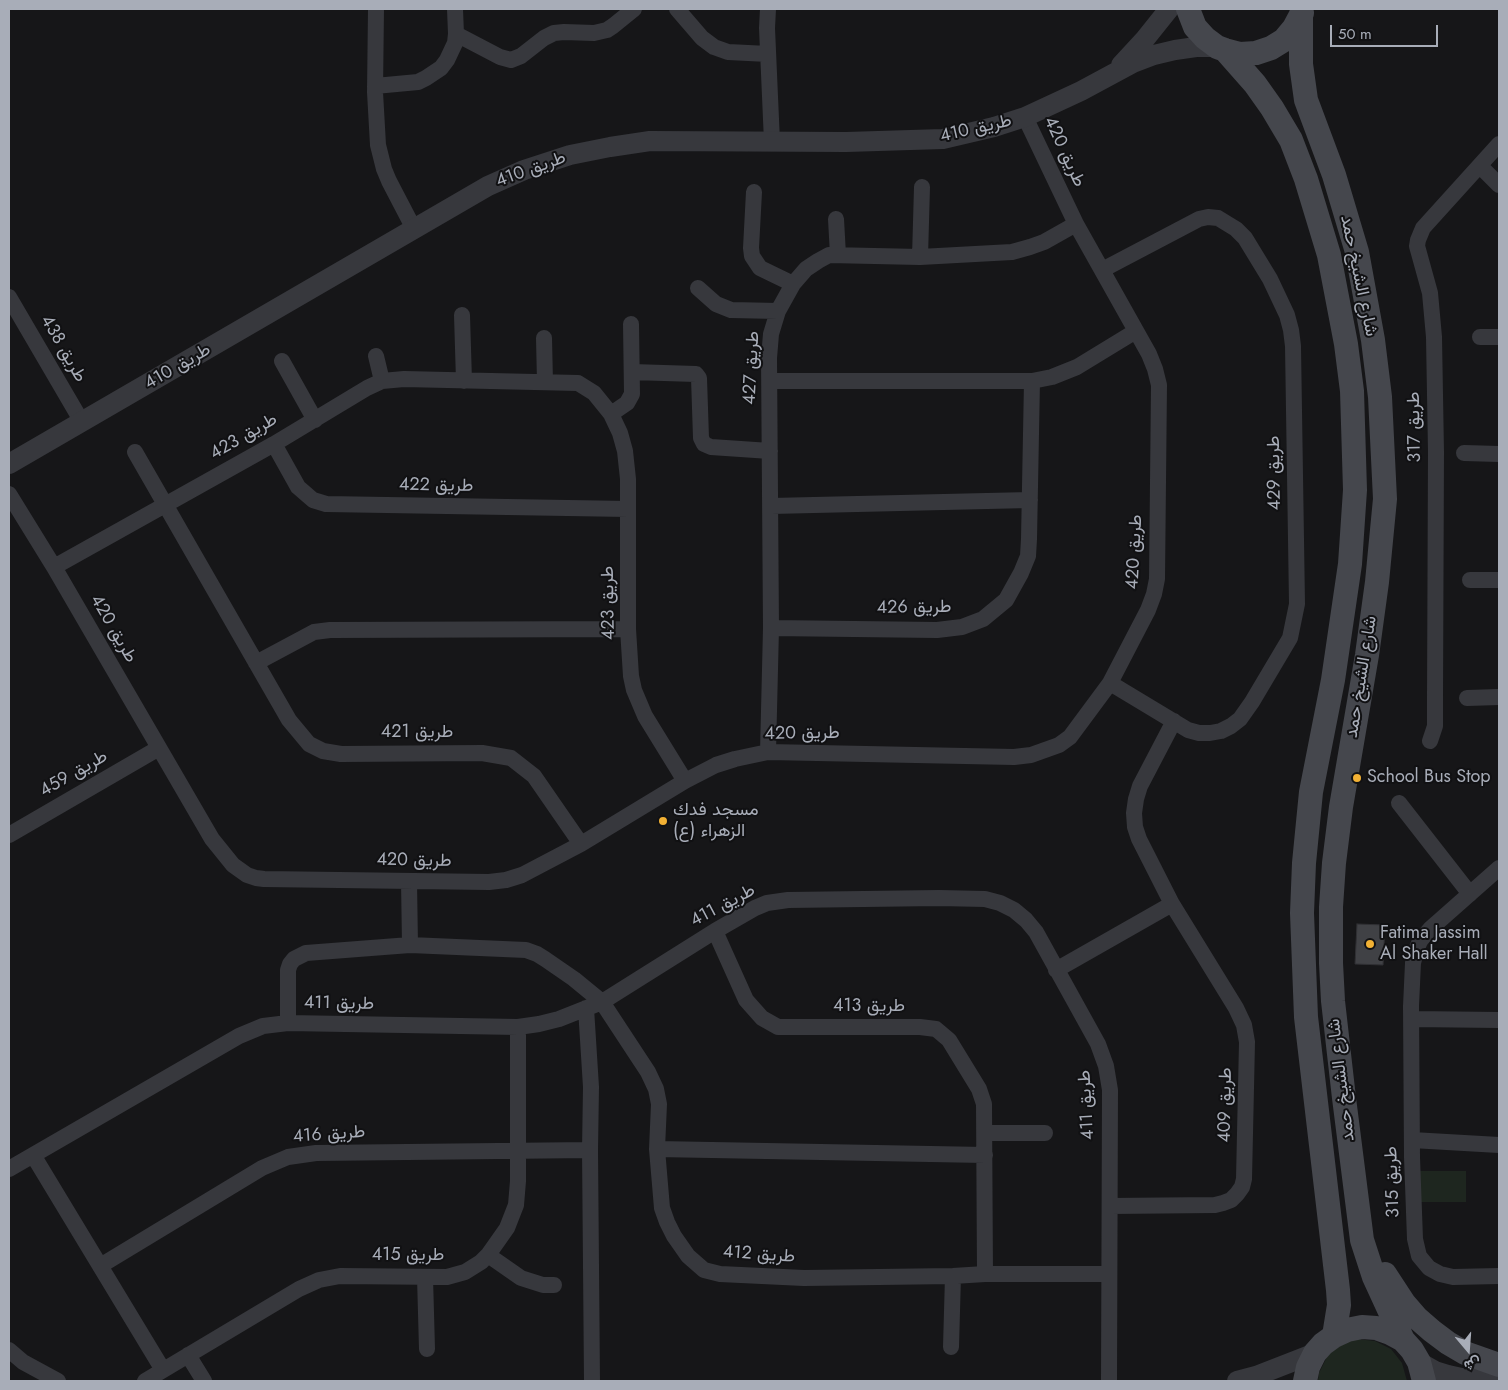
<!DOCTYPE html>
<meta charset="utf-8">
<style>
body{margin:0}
#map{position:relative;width:1508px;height:1390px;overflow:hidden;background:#161618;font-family:Jost,Vazirmatn,sans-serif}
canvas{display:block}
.frame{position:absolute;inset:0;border:10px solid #a8adb8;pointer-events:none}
.north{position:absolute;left:1443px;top:1325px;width:50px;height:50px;-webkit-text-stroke:4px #111113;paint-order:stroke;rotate:162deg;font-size:14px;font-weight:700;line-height:20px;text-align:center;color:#a8adb8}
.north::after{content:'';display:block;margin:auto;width:18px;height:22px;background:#a8adb8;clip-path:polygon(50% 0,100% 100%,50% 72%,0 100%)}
.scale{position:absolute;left:1330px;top:25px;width:108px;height:22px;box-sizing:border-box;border:2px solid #a8adb8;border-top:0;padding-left:6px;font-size:15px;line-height:18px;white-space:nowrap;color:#a8adb8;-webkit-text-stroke:4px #111113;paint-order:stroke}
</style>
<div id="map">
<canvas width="1508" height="1390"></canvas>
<div class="frame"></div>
<div class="north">ش</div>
<div class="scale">50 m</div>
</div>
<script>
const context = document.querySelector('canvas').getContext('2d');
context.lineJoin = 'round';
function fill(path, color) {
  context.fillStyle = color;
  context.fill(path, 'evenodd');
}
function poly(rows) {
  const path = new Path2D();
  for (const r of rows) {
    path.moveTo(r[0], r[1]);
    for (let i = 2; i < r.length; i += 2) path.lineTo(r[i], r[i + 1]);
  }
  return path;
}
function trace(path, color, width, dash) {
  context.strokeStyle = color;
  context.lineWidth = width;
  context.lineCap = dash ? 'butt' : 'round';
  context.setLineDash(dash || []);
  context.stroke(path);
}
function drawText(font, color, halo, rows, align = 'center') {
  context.font = font + ' Jost,Vazirmatn,sans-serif';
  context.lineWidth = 4;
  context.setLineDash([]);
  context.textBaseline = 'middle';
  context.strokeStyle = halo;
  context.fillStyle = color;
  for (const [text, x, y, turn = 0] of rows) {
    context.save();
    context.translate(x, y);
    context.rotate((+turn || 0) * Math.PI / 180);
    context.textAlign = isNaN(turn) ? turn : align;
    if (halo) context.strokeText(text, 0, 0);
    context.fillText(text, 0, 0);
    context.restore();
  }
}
const green = poly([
 [1418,1171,1466,1171,1466,1202,1418,1202],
 [1357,1339,1375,1341,1391,1349,1402,1363,1407,1381,1318,1381,1319,1373,1327,1357,1333,1350,1349,1341]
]);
const building = poly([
 [1357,924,1385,925,1383,965,1355,964,1357,924]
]);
const minor = poly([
 [376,9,375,92,378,145,384,169,389,181,414,229],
 [677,9,702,38,714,47,728,52,768,54],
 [768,9,767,28,772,142],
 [456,34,500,57,511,60,521,56,544,38,554,33,564,32,594,33,607,30,613,26,634,9],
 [375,86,418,82,426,78,441,68,447,60,455,43,456,34,455,9],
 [1480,166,1499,185],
 [754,192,751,248,752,256,760,268,793,284],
 [836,219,838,255],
 [920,257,922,187],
 [1102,270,1199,219,1208,217,1218,218,1236,229,1245,238,1270,279,1287,315,1291,330,1293,346,1297,604,1290,638,1252,702,1240,719,1231,726,1221,731,1210,733,1199,733,1188,730,1110,683],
 [698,288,716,304,731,310,778,311],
 [9,297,82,422],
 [462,315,464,381],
 [1480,337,1499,337],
 [544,338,545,382],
 [376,356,382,381],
 [282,361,315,420],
 [632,372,696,374,699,378,701,438,704,444,711,447,770,451],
 [770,381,1032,381,1052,377,1077,367,1136,331],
 [611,414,627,403,632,394,631,324],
 [274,444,298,487,313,500,326,504,628,509],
 [135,452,289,720,309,744,323,751,341,754,482,753,511,758,534,776,581,844],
 [1464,453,1499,454],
 [9,494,54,567,212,839,233,865,247,875,256,878,264,879,489,882,506,880,522,875,581,844,685,781,716,765,735,759,768,752,1014,757,1031,755,1059,745,1070,737,1110,683,1148,610,1154,594,1157,579,1159,385,1155,369,1149,354,1076,224,1025,117],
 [771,506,1030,500],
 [54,567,274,444,367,388,382,381,404,379,578,383,594,393,611,414,620,433,625,451,628,479,628,629,631,676,634,690,645,716,685,781],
 [1470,580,1499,580],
 [771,628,937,630,962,627,983,619,1006,600,1021,573,1028,556,1029,539,1032,381],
 [256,663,314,632,330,630,628,629],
 [1467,698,1499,697],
 [1430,741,1435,726,1435,699,1436,452,1434,337,1430,293,1417,246,1418,240,1423,228,1499,144],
 [768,752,771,628,769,358,771,334,778,311,793,284,806,269,818,261,829,255,920,257,1012,252,1030,247,1044,242,1076,224],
 [1399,803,1470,894],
 [9,835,159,748],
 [1499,868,1430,929,1420,941,1417,948,1413,963,1411,1006,1412,1157,1415,1239,1419,1256,1429,1268,1440,1274,1453,1277,1499,1276],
 [409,881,410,945],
 [715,931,746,1000,762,1018,778,1027,920,1027,936,1029,949,1040,979,1089,984,1104,985,1274],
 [1056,970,1172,904],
 [586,1008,591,1087,590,1150,592,1381],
 [1412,1019,1499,1020],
 [288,1023,288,970,290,964,294,959,306,953,410,945,526,950,537,954,545,959,574,979,602,1002,648,1072,656,1089,659,1104,657,1149,662,1208,667,1222,674,1236,688,1256,704,1270,720,1274,804,1278,953,1276,985,1274,1109,1274],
 [985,1133,1045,1133],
 [1412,1140,1499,1145],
 [657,1149,985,1155],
 [33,1155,163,1370],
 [9,1169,239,1036,263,1026,288,1023,518,1027,539,1024,559,1019,602,1002,715,931,755,908,767,903,788,900,939,898,985,899,1000,903,1014,910,1026,920,1036,932,1098,1044,1106,1066,1110,1090,1109,1381],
 [1110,1206,1215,1205,1223,1203,1231,1200,1237,1194,1242,1187,1244,1179,1247,1042,1244,1025,1236,1008,1172,904,1139,839,1135,827,1134,813,1136,799,1140,786,1174,721],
 [488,1255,521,1278,543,1285,554,1285],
 [100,1266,262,1168,288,1157,316,1153,590,1150],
 [425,1277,427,1349],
 [951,1347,953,1276],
 [9,1350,23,1362,58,1381],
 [188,1355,204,1381],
 [145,1381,299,1289,319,1280,340,1276,447,1277,465,1272,481,1262,488,1255,507,1228,516,1205,518,1181,518,1027]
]);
const tertiary = poly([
 [1121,65,1145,39,1169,9],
 [9,464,488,186,524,170,570,155,610,147,650,141,846,142,943,139,994,127,1025,117,1081,91,1133,63,1154,55,1175,50,1196,47,1217,47],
 [1419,1362,1435,1371,1448,1375,1466,1379,1499,1378],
 [1237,1381,1256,1376,1315,1353]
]);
const secondary = poly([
 [1188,9,1195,27,1205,38,1217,47,1225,50,1240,54,1256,53,1271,48,1284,40,1294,28,1302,13],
 [1301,14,1301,64,1306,100,1334,175,1357,252,1373,340,1380,397,1385,499,1377,582,1367,655,1341,807,1334,863,1331,907,1331,963,1333,1001,1344,1098,1362,1240,1374,1277,1403,1340],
 [1225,50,1255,84,1272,108,1291,140,1306,179,1329,255,1346,344,1352,391,1355,490,1350,564,1333,680,1311,792,1304,863,1302,913,1306,1017,1338,1290,1339,1305,1334,1336],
 [1385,1274,1404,1303,1417,1318,1432,1331,1448,1343,1465,1353,1499,1365],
 [1305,1381,1308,1367,1315,1353,1323,1344,1334,1336,1347,1330,1362,1327,1376,1328,1390,1333,1403,1340,1412,1350,1419,1362,1424,1381]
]);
const markers = [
 [1357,778,5,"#f2b134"],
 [663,821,5,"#f2b134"],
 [1370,944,5,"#f2b134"]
];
const streetNames = [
 ["طريق 410",976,129,-13],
 ["طريق 420",1064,152,65],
 ["طريق 410",531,170,-20],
 ["شارع الشيخ حمد",1358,276,78],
 ["طريق 438",63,349,60],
 ["طريق 410",178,367,-30],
 ["طريق 427",752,368,-87],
 ["طريق 317",1415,427,-91],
 ["طريق 423",244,437,-30],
 ["طريق 429",1275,473,-91],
 ["طريق 422",436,486,1],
 ["طريق 420",1135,552,-87],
 ["طريق 423",609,603,-91],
 ["طريق 426",914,608,-1],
 ["طريق 420",113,629,60],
 ["شارع الشيخ حمد",1362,677,-81],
 ["طريق 421",417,733],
 ["طريق 420",802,734,-1],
 ["طريق 459",74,774,-30],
 ["طريق 420",414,861,1],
 ["طريق 411",723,906,-28],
 ["طريق 411",339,1004,1],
 ["طريق 413",869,1007],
 ["شارع الشيخ حمد",1342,1080,-97],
 ["طريق 411",1087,1105,-93],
 ["طريق 409",1226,1105,-89],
 ["طريق 416",329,1135,-4],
 ["طريق 315",1393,1182,-92],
 ["طريق 412",759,1255,4],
 ["طريق 415",408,1256]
];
const poiNames = [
 ["School Bus Stop",1367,778],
 ["مسجد فدك",673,811],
 ["الزهراء (ع)",673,832],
 ["Fatima Jassim",1380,934],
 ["Al Shaker Hall",1380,955]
];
fill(green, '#1e261f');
fill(building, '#404145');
trace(building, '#303034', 1);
trace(minor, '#37383d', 16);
trace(tertiary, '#37383d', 20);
trace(secondary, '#45474d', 24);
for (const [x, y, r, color] of markers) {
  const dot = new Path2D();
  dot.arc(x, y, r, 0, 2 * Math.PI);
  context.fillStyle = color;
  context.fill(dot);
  trace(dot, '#111113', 2);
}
drawText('18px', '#a8adb8', '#111113', streetNames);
drawText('18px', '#a8adb8', '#111113', poiNames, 'left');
</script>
